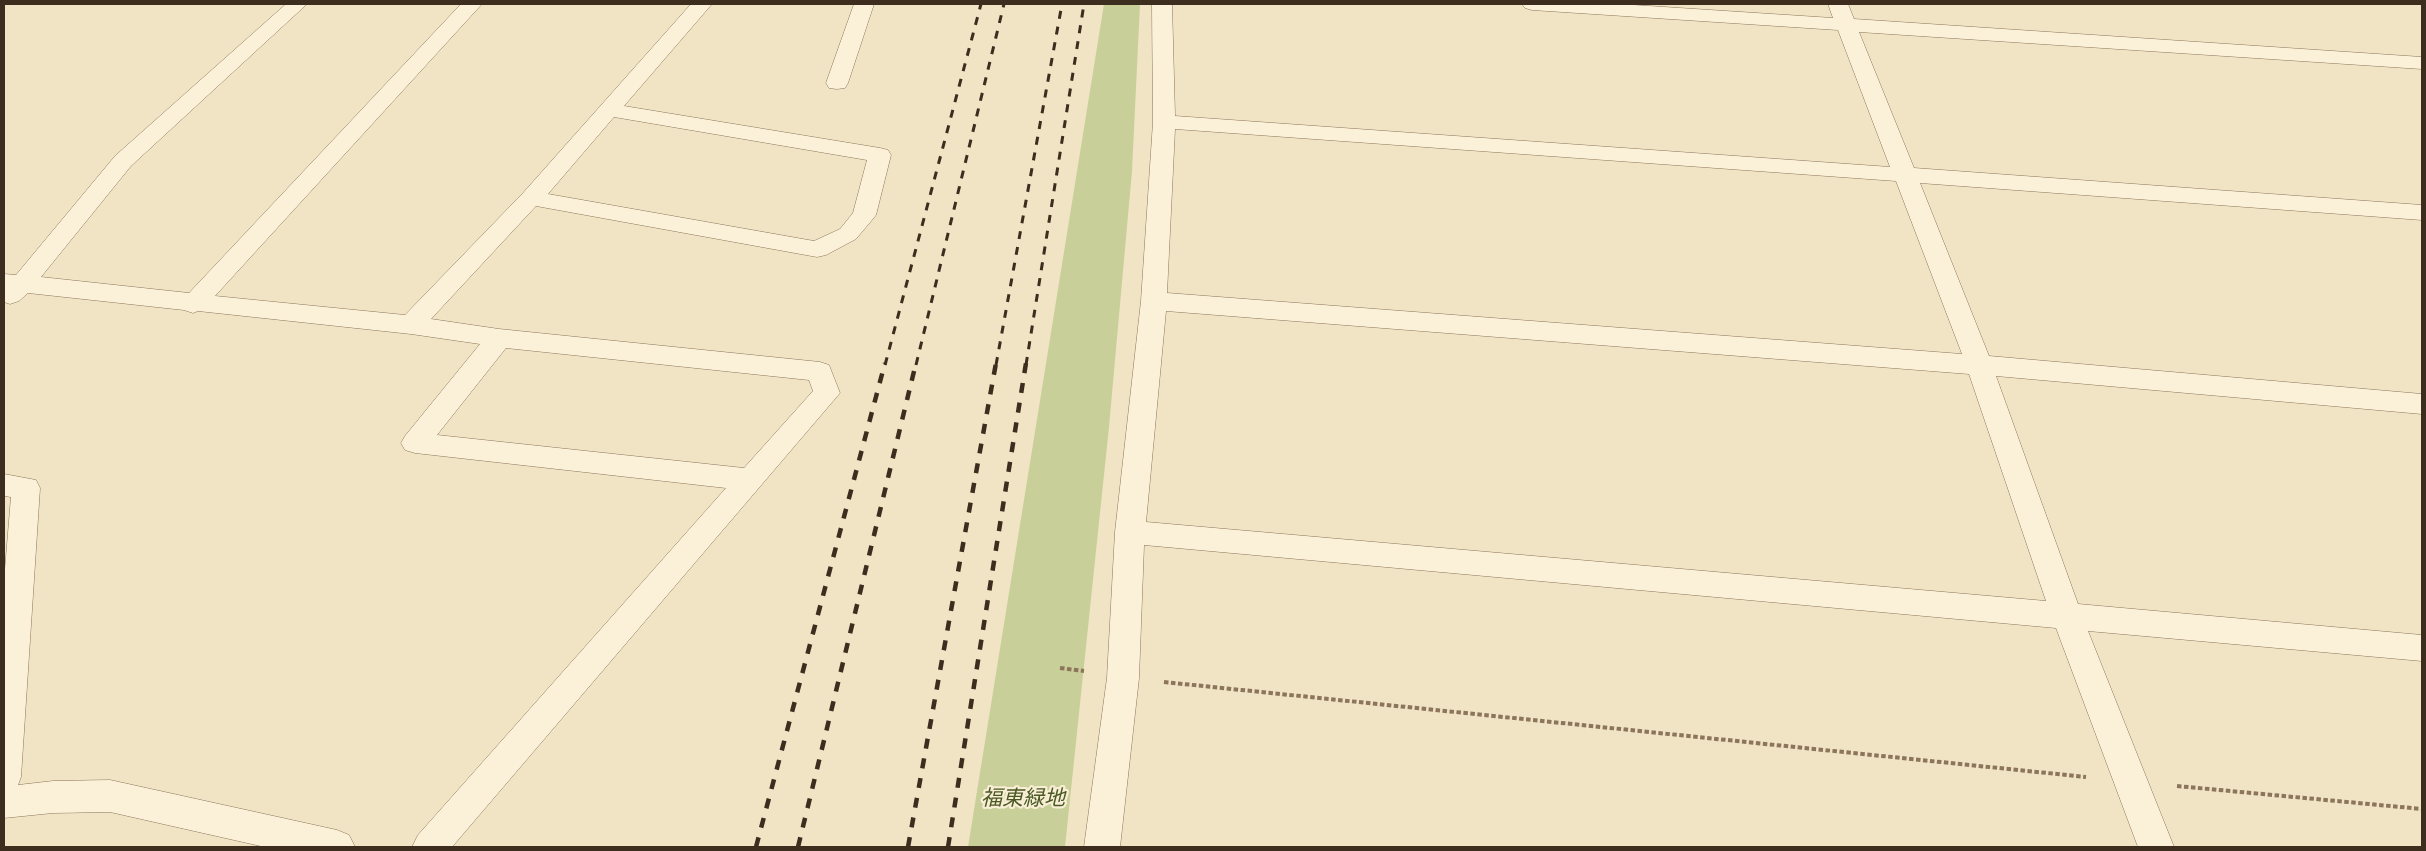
<!DOCTYPE html>
<meta charset="utf-8">
<style>
body{margin:0}
#map{position:relative;width:2426px;height:851px;overflow:hidden;background:#f0e4c5;font-family:"Noto Serif",serif}
canvas{display:block}
.frame{position:absolute;inset:0;border:5px solid #3c2d1e;pointer-events:none}
</style>
<div id="map">
<canvas width="2426" height="851"></canvas>
<div class="frame"></div>
</div>
<script>
const context = document.querySelector('canvas').getContext('2d');
context.lineJoin = 'round';
function fill(path, color) {
  context.fillStyle = color;
  context.fill(path, 'evenodd');
}
function poly(rows) {
  const path = new Path2D();
  for (const r of rows) {
    path.moveTo(r[0], r[1]);
    for (let i = 2; i < r.length; i += 2) path.lineTo(r[i], r[i + 1]);
  }
  return path;
}
function trace(path, color, width, dash) {
  context.strokeStyle = color;
  context.lineWidth = width;
  context.lineCap = dash ? 'butt' : 'round';
  context.setLineDash(dash || []);
  context.stroke(path);
}
function drawText(font, color, halo, rows, align = 'center') {
  context.font = font + ' "Noto Serif","Noto Sans JP",serif';
  context.lineWidth = 4.5;
  context.setLineDash([]);
  context.textBaseline = 'middle';
  context.strokeStyle = halo;
  context.fillStyle = color;
  for (const [text, x, y, turn = 0] of rows) {
    context.save();
    context.translate(x, y);
    context.rotate((+turn || 0) * Math.PI / 180);
    context.textAlign = isNaN(turn) ? turn : align;
    if (halo) context.strokeText(text, 0, 0);
    context.fillText(text, 0, 0);
    context.restore();
  }
}
const green = poly([
 [1104,4,1140,4,1132,171,1109,427,1065,847,968,847]
]);
const path = poly([
 [1060,668,1084,671],
 [1164,682,2086,777],
 [2177,786,2422,809]
]);
const minor = poly([
 [286,4,307,4,131,166,41,277,189,293,461,4,482,4,215,296,405,315,523,193,691,4,712,4,624,106,880,148,888,150,891,155,876,215,872,220,856,239,826,255,817,257,536,206,431,319,499,329,820,362,829,365,840,393,452,847,412,847,418,835,726,488,415,453,405,450,401,443,405,436,480,344,411,334,198,311,193,313,184,310,28,293,19,301,10,304,4,302,4,274,16,275,115,156,286,4],
 [614,117,867,160,853,213,840,229,814,241,548,194,614,117],
 [506,348,809,380,813,391,744,468,437,435,506,348],
 [854,4,874,4,848,83,845,88,837,89,829,88,826,83,854,4],
 [1152,4,1172,4,1175,116,1890,167,1838,30,1532,10,1525,8,1522,4,1618,4,1833,18,1828,4,1848,4,1854,19,2422,57,2422,69,1859,32,1914,168,2422,205,2422,220,1920,183,1989,356,2422,394,2422,414,1996,376,2078,604,2422,635,2422,661,2088,631,2174,847,2138,847,2056,628,1144,545,1139,678,1120,847,1084,847,1107,678,1115,532,1141,301,1153,122,1152,4],
 [1175,129,1896,181,1962,354,1167,293,1175,129],
 [1166,311,1969,374,2046,601,1146,522,1166,311],
 [4,474,36,480,40,488,21,777,18,785,53,781,110,780,337,830,349,835,355,847,265,847,110,812,53,813,4,818,4,581,11,497,4,496,4,474]
]);
const railFar1 = poly([
 [885,365,981,4],
 [916,365,1004,4],
 [996,365,1062,4],
 [1026,365,1084,4]
]);
const rail = poly([
 [756,847,885,363],
 [798,847,916,363],
 [908,847,996,363],
 [948,847,1026,363]
]);
const nearParknames = [
 ["福東緑地",1023,799]
];
fill(green, '#c8cf98');
trace(minor, '#8c755a', 1);
trace(path, '#8c755a', 4, [4.5, 2.5]);
fill(minor, '#faf1d8');
trace(railFar1, '#3c2d1e', 3, [8, 8]);
trace(rail, '#3c2d1e', 4.5, [10, 10]);
drawText('italic 21px', '#4b5924', '#f7eed5', nearParknames);
</script>
